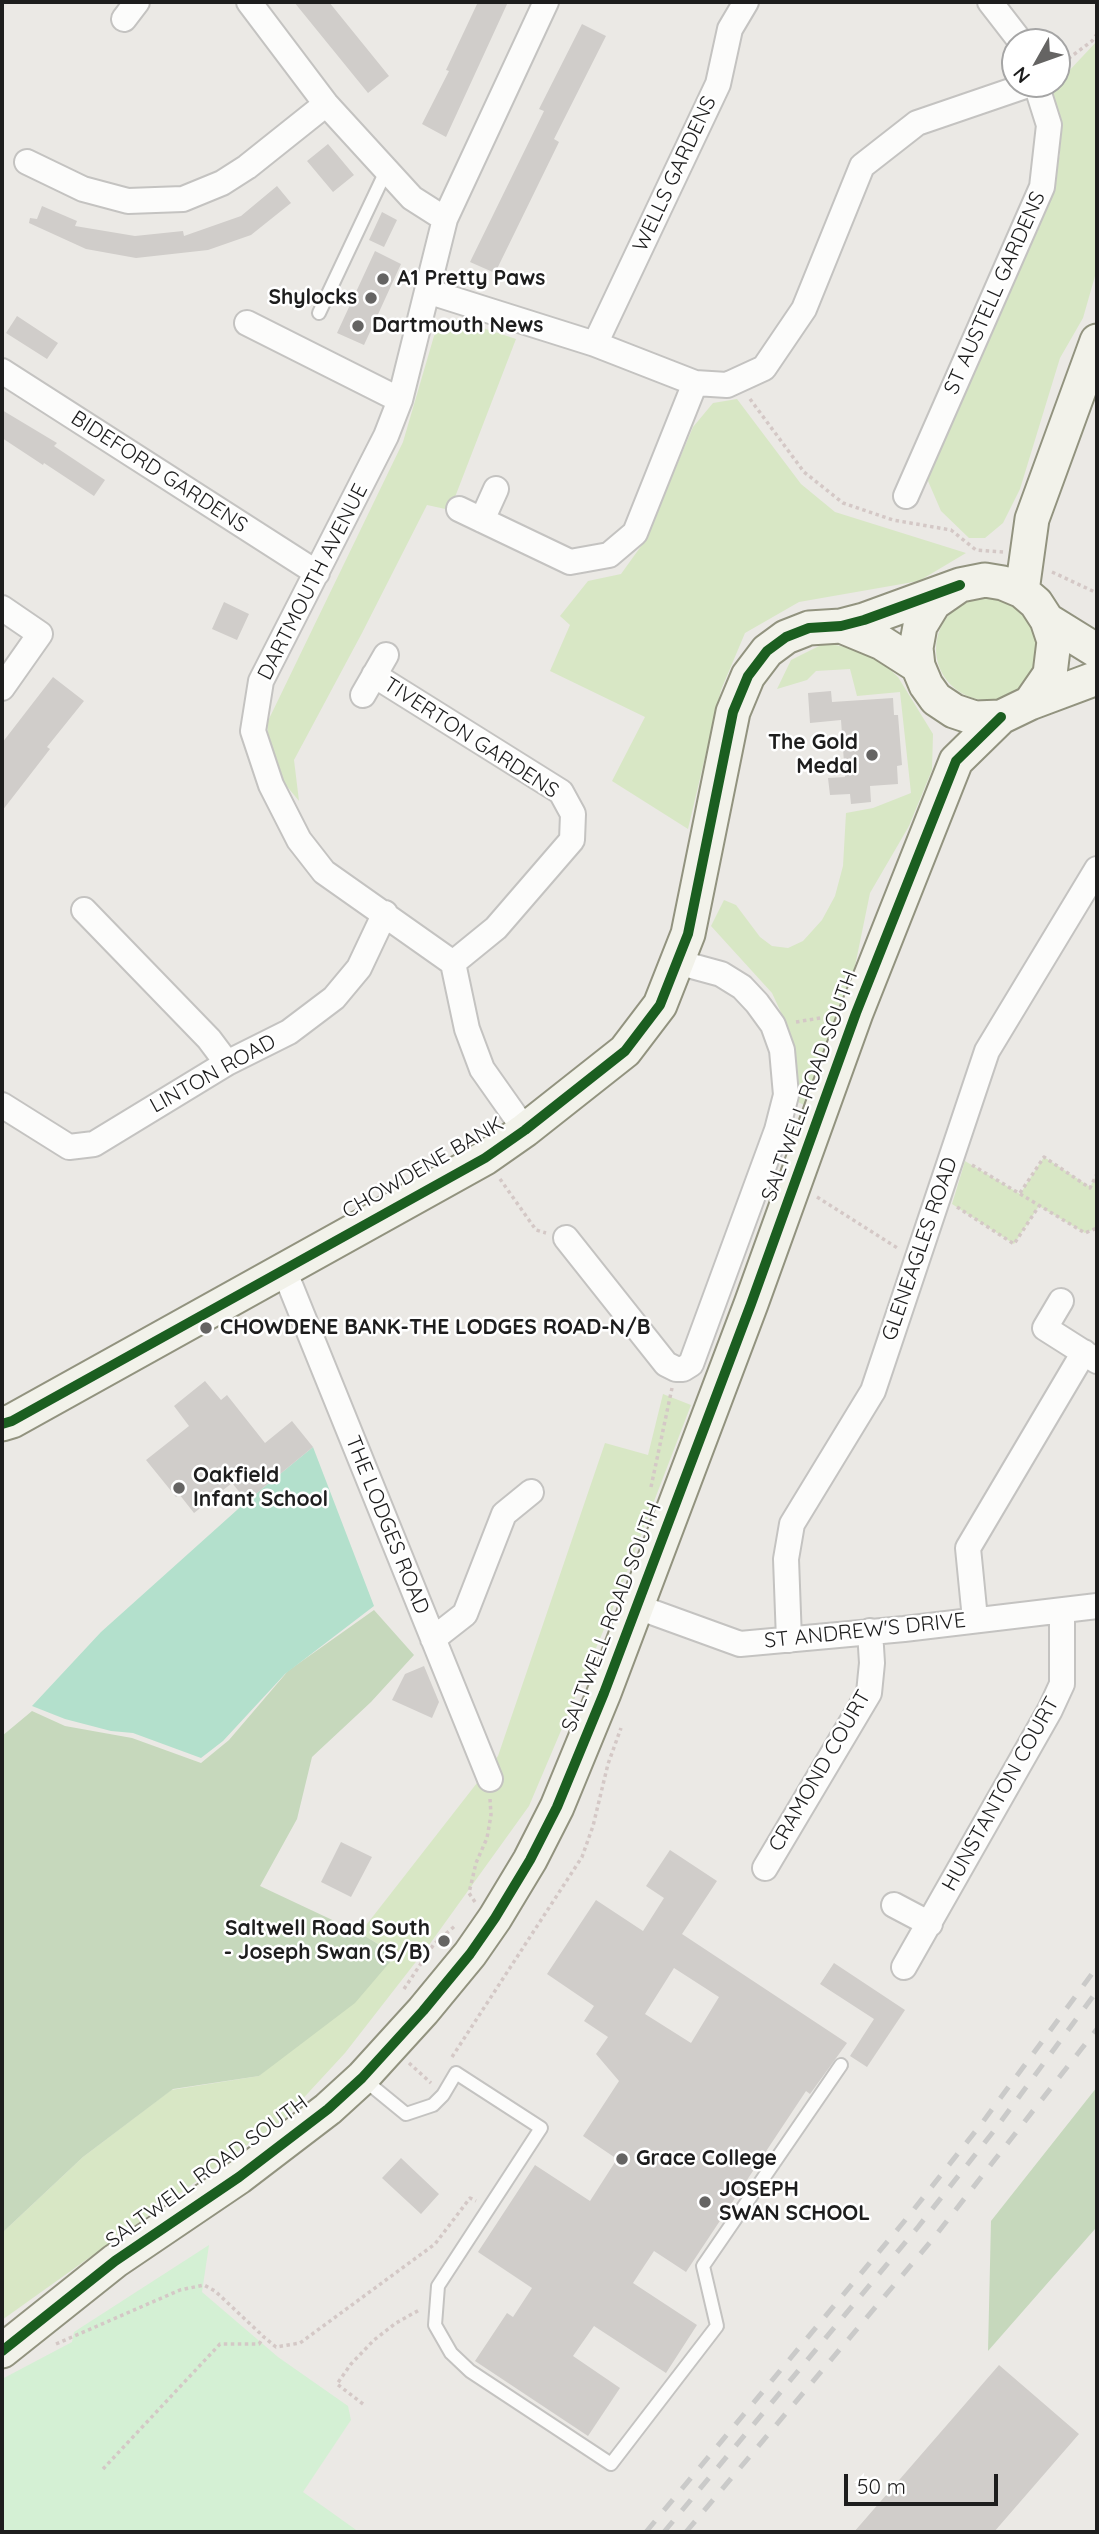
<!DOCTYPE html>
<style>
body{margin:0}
#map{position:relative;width:1099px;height:2534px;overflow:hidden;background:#ebe9e5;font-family:Quicksand,sans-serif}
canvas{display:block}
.frame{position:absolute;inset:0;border:4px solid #1d1d1d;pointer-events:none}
.north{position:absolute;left:1001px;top:28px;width:70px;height:70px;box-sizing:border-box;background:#fff;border:2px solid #a5a5a5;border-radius:50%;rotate:230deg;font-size:19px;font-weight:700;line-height:28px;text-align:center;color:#1d1d1d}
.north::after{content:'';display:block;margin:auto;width:24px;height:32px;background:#656463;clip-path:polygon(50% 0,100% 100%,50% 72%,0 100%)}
.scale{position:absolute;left:844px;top:2474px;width:154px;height:32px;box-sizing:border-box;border:4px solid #1d1d1d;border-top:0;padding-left:9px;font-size:21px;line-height:24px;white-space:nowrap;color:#1d1d1d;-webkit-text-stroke:5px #fff;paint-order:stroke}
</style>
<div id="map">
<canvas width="1099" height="2534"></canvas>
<div class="frame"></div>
<div class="north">N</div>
<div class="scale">50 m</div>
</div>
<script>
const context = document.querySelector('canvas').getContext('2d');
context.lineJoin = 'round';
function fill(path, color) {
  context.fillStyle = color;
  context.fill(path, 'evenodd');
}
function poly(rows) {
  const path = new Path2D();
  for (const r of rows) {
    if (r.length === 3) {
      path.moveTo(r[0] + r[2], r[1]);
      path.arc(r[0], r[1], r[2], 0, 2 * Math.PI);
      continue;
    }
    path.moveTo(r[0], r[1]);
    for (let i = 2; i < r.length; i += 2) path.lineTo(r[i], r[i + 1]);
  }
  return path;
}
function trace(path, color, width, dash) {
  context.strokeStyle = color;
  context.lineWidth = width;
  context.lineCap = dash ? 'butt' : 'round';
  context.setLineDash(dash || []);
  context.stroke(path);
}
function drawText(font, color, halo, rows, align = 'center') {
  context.font = font + ' Quicksand,sans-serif';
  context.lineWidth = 5;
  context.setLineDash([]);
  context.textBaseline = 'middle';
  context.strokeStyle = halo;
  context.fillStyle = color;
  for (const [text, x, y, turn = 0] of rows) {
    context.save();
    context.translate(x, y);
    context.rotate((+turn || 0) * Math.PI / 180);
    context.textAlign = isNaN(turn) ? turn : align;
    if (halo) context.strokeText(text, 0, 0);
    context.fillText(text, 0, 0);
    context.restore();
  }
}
const grass = poly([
 [1097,41,1097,269,1083,318,1060,358,1020,489,1003,523,985,538,969,538,941,511,928,481,929,459,1038,230,1060,155,1052,89],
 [456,319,516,339,450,510,427,505,362,633,294,760,299,801,285,784,270,753,267,723,403,442,434,336,442,323],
 [737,399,801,484,835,512,966,553,919,581,799,602,745,633,721,690,688,829,612,781,645,717,550,671,570,625,560,616,588,581,621,574,644,542,693,427,713,403],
 [987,649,51],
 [825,643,871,652,898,677,933,734,932,770,909,826,870,893,854,971,804,1105,798,1102,790,1032,772,993,711,926,724,900,736,905,760,937,772,946,788,948,803,941,822,920,835,896,843,866,846,813,873,808,911,793,900,692,857,696,850,669,816,671,807,680,777,689,791,660],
 [1044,1157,1090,1187,1097,1174,1097,1228,1085,1233,1039,1206,1014,1244,952,1204,965,1161,1020,1194],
 [663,1394,691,1405,613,1608,529,1806,429,1945,345,2053,285,2118,2,2320,2,2233,83,2157,171,2090,259,2076,395,1954,360,1933,498,1756,605,1443,648,1455]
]);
const forest = poly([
 [374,1610,414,1655,371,1702,312,1757,297,1819,260,1886,360,1933,396,1955,355,2003,259,2076,173,2089,83,2157,2,2233,2,1736,32,1711,65,1726,132,1738,201,1763,229,1740,288,1671],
 [1097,2087,1097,2230,1095,2229,988,2351,991,2221]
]);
const park = poly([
 [209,2245,202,2292,278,2357,348,2406,351,2420,303,2492,359,2532,2,2532,2,2379,72,2342,74,2332]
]);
const pitch = poly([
 [313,1447,374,1606,285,1674,223,1741,201,1758,133,1733,111,1731,65,1719,32,1706,101,1632,247,1501]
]);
const building = poly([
 [294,2,329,2,389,76,368,93],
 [478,2,508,2,446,137,422,124,449,71,446,70],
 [582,24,606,36,554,139,559,142,495,273,470,262,544,111,539,109],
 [328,144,354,175,333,192,307,161],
 [277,186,291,203,251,235,208,250,136,258,86,249,29,223,30,218,37,219,42,206,77,221,75,226,135,236,183,231,184,236,241,216],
 [382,212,397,220,384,247,369,240],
 [375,251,401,264,364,345,337,333],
 [17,316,58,343,47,359,6,333],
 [2,410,57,443,54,446,105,480,94,496,44,463,43,465,2,438],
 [224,602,249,614,237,640,212,629],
 [53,677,84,701,47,747,50,749,2,811,2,743],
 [831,691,832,702,893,698,894,715,898,715,902,765,897,766,898,784,870,786,871,802,851,804,850,794,830,795,828,778,845,777,841,720,810,723,808,693],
 [205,1381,221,1400,227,1395,265,1443,292,1421,313,1447,247,1501,232,1483,194,1513,179,1494,176,1497,146,1460,189,1426,174,1406],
 [424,1666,439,1702,432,1718,392,1700,405,1674],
 [341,1842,372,1857,351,1897,321,1882],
 [670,1850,717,1881,682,1934,847,2043,810,2094,806,2091,686,2272,654,2251,633,2283,697,2325,666,2373,594,2326,573,2356,620,2388,588,2436,475,2361,507,2313,513,2317,532,2288,478,2252,535,2165,590,2201,617,2159,583,2136,619,2081,596,2054,608,2037,584,2021,594,2006,547,1974,596,1900,643,1931,664,1898,646,1886],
 [674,1968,719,1997,691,2043,645,2014],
 [834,1963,905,2010,867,2067,850,2056,874,2019,820,1984],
 [401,2158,439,2194,421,2214,382,2178],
 [999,2365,1079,2434,994,2532,854,2532]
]);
const path = poly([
 [1057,67,1092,41,1097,34],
 [750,399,804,472,843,503,893,520,951,530,976,550,1003,552],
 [1052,572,1097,593],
 [796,1022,826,1017],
 [972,1165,1085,1233,1097,1228],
 [500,1179,536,1230,546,1233],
 [1020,1193,1044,1157,1090,1188,1097,1174],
 [817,1197,899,1249],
 [957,1207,1014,1244,1039,1206],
 [651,1487,672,1388],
 [475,1902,469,1893,476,1863,487,1838,491,1815,490,1799],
 [404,1989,434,1944,456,1925],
 [452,2057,582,1857,593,1826,608,1764,621,1728],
 [409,2063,431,2083],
 [56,2344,180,2290,204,2285,215,2291,264,2337],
 [363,2404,337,2384,351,2364,374,2340,396,2323,421,2309],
 [103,2469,220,2344,259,2344,264,2337,276,2347,300,2343,435,2244,470,2198,476,2201]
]);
const lane = poly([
 [319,313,386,171],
 [362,2078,406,2114,433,2105,443,2095,456,2073,541,2128,438,2286,435,2325,451,2353,470,2371,611,2464,717,2326,703,2266,841,2065]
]);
const street = poly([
 [249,2,326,104,412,198,445,219],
 [990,2,1021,42],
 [124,19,137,2],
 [27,162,83,189,128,201,183,199,222,183,247,167,326,104],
 [427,291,595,344,695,383,727,385,764,368,804,309,862,166,917,123,1031,84],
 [247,323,400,400],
 [595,344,718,84,730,29,746,2],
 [2,371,317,573],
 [906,496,1042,187,1049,125,1036,84],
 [459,509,570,562,609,555,635,533,695,383],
 [482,520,496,489],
 [2,608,40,634,2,688],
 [374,675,561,792,573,814,572,840,496,928,453,963],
 [363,695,386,655],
 [84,910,209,1039,227,1063],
 [2,1105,69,1147,94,1144,227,1063,289,1032,334,998,359,968,385,913],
 [525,1130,482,1069,467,1029,453,963,324,872,299,840,271,785,253,731,261,681,386,436,400,400,445,219,546,2],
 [566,1238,666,1364,676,1369,683,1369,691,1364,777,1130,786,1095,782,1050,773,1025,757,1003,742,987,721,974,677,962],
 [284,1270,490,1779],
 [1061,1301,1045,1328,1097,1361],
 [638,1607,740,1644,904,1629,1097,1606],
 [975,1619,968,1548,1084,1352],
 [433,1639,465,1614,504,1514,531,1492],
 [789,1640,786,1559,792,1524,873,1391,987,1051,1097,869],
 [765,1868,869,1693,872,1663,870,1631],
 [894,1905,930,1924],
 [904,1967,1050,1710,1062,1684,1062,1612]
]);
const secondary = poly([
 [1022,591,1032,519,1097,341],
 [1047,620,1097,651],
 [841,626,882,643,918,666],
 [1030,703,1050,674,1054,641,1047,620,1036,603,1022,591,1003,583,985,580,960,585,934,603,920,626,916,648,918,666,926,685,936,699,954,711,975,718,1001,717,1030,703,1097,678],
 [2,1424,12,1421,485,1158,525,1130,625,1051,660,1005,688,934,733,712,748,676,767,651,786,637,809,628,841,626,864,620,960,585],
 [2,2351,115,2261,239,2177,328,2109,362,2078,423,2011,470,1954,495,1918,530,1860,557,1807,604,1693,751,1304,856,1013,956,761,1001,717]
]);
const rail = poly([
 [646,2532,907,2218,982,2123,1097,1967],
 [664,2532,918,2227,993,2132,1097,1991],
 [686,2532,932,2240,1097,2029]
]);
const cycleway = poly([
 [2,1424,12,1421,485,1158,525,1130,625,1051,660,1005,688,934,733,712,748,676,767,651,786,637,809,628,841,626,864,620,960,585],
 [2,2351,115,2261,239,2177,328,2109,362,2078,423,2011,470,1954,495,1918,530,1860,557,1807,604,1693,751,1304,856,1013,956,761,1001,717]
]);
const markers = [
 [383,279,7,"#656463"],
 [371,298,7,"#656463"],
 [358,326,7,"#656463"],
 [872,755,7,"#656463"],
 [206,1328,7,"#656463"],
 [179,1488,7,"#656463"],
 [444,1941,7,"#656463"],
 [622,2159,7,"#656463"],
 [705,2202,7,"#656463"]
];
const streetNames = [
 ["WELLS GARDENS",675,174,-65],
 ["ST AUSTELL GARDENS",995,293,-66],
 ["BIDEFORD GARDENS",159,472,33],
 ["DARTMOUTH AVENUE",313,582,-63],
 ["TIVERTON GARDENS",471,738,33],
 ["LINTON ROAD",213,1074,-29],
 ["SALTWELL ROAD SOUTH",810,1086,-70],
 ["CHOWDENE BANK",423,1168,-30],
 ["GLENEAGLES ROAD",920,1249,-71],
 ["THE LODGES ROAD",387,1525,68],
 ["SALTWELL ROAD SOUTH",612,1617,-69],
 ["ST ANDREW'S DRIVE",865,1631,-6],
 ["CRAMOND COURT",820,1771,-60],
 ["HUNSTANTON COURT",1001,1794,-61],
 ["SALTWELL ROAD SOUTH",207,2172,-36]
];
const poiNames = [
 ["A1 Pretty Paws",397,279],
 ["Shylocks",357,298,"right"],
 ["Dartmouth News",372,326],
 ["The Gold",858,743,"right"],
 ["Medal",858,767,"right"],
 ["CHOWDENE BANK-THE LODGES ROAD-N/B",220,1328],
 ["Oakfield",193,1476],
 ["Infant School",193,1500],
 ["Saltwell Road South",430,1929,"right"],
 ["- Joseph Swan (S/B)",430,1953,"right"],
 ["Grace College",636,2159],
 ["JOSEPH",719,2190],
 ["SWAN SCHOOL",719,2214]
];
fill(grass, '#d8e7c5');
fill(forest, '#c6d8bc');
fill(park, '#d4f0d4');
fill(pitch, '#b3e0cc');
fill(building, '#d0cdca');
trace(lane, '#c4c3c1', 16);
trace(street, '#c4c3c1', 28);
trace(secondary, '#92937f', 37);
trace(path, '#d4c8c6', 3.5, [3.5, 3.5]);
trace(lane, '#fcfcfb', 12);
trace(street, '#fcfcfb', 24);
trace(secondary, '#f2f2ea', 33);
trace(rail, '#cacac9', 5, [14, 14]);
trace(cycleway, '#1b5e20', 10);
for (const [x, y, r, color] of markers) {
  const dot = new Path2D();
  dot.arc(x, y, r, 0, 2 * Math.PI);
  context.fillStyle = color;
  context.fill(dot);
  trace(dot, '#fff', 2.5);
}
drawText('21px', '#1d1d1d', '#fff', streetNames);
drawText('bold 21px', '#1d1d1d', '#fff', poiNames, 'left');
</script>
